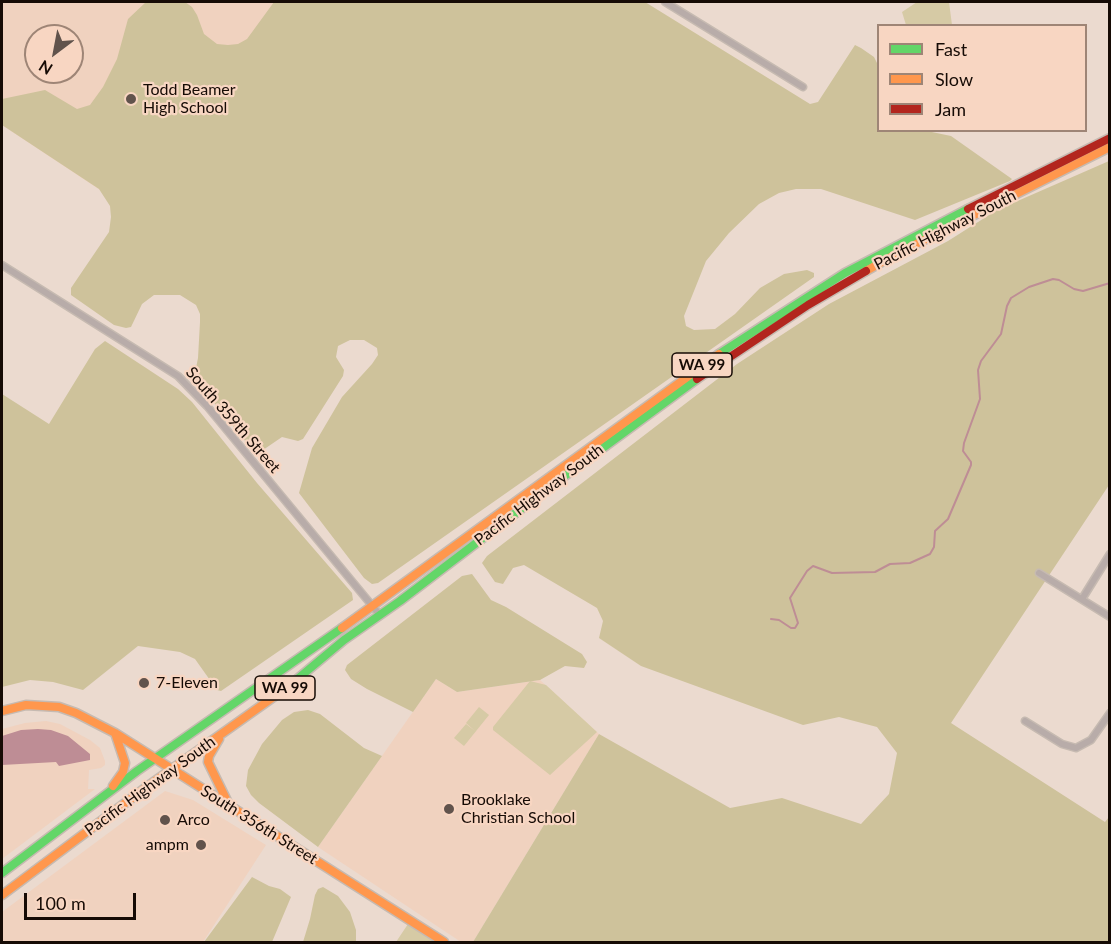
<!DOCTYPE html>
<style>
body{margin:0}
#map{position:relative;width:1111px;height:944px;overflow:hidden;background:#ebdacf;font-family:Lato,sans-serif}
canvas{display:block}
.frame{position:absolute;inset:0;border:3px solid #160b05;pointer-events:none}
.legend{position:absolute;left:877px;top:24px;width:210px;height:108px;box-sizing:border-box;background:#f8d6c2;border:2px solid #9e8576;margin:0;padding:8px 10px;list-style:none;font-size:18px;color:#160b05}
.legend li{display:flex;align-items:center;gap:12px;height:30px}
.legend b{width:30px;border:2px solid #9e8576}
.north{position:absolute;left:24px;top:24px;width:60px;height:60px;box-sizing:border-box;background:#f8d6c2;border:2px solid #9e8576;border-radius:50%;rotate:212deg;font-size:16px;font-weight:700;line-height:24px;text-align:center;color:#160b05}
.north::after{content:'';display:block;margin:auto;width:21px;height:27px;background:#61534c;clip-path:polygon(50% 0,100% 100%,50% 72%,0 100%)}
.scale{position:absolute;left:24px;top:893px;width:112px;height:27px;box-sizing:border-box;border:3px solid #160b05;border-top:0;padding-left:8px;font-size:18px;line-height:21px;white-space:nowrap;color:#160b05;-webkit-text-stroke:4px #f8d6c2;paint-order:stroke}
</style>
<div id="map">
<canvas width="1111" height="944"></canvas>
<div class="frame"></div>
<ul class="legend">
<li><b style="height:8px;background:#63d668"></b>Fast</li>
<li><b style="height:8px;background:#ff974d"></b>Slow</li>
<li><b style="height:8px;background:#b3261e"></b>Jam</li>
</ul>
<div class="north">N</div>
<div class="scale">100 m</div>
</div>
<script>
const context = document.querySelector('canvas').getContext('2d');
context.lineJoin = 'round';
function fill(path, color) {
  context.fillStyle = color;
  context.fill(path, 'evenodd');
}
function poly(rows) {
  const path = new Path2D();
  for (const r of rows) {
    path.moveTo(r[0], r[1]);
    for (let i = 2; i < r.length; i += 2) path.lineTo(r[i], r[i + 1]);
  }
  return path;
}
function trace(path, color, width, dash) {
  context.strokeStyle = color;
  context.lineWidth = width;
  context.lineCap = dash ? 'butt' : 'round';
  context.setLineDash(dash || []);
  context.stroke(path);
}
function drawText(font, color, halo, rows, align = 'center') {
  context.font = font + ' Lato,sans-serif';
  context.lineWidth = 4.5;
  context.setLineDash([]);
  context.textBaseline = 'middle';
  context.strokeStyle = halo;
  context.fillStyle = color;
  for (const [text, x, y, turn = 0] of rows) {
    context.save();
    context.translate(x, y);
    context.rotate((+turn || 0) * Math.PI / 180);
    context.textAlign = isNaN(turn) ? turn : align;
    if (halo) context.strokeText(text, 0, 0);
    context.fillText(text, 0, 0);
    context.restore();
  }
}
const built = poly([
 [2,2,323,2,171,237,2,125],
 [36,36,72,36,72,72,36,72],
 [436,679,457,692,540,680,599,734,473,942,461,942,318,847],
 [46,721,60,724,90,740,100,748,105,761,105,765,101,768,89,770,88,789,95,789,2,859,2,729,25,723],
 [165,791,193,800,266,845,203,942,2,942,2,912]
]);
const green = poly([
 [917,2,949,2,952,25,906,25,902,12],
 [530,681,546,685,597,732,550,775,493,730,493,727],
 [479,707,489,715,464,746,454,738,466,724,475,731,466,723],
 [410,921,444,942,396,942]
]);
const forest = poly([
 [146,2,185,2,192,7,197,15,204,34,217,44,228,45,238,44,247,39,274,2,645,2,810,104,818,102,855,45,861,48,874,57,878,65,878,130,927,131,951,136,1012,179,1010,181,915,220,821,189,796,189,779,193,759,204,729,233,706,261,684,316,686,326,694,330,715,329,735,314,760,288,784,274,807,270,814,273,814,277,378,583,372,584,364,578,299,493,312,448,342,397,372,364,378,355,377,348,364,340,350,340,338,346,336,357,344,370,343,376,303,439,298,441,282,437,263,450,255,453,216,405,196,385,194,378,198,358,200,322,200,314,196,305,180,295,154,295,142,304,131,327,126,328,114,325,71,295,71,288,109,232,111,217,110,206,99,189,2,125,2,99,45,90,77,109,90,105,103,87,117,59,128,19],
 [1109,161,1109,485,951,723,1105,822,1109,817,1109,942,473,942,599,734,730,808,782,798,861,824,889,794,897,753,877,727,839,717,803,725,641,666,599,638,603,621,597,608,524,565,513,568,503,584,495,582,482,563,487,556,737,364,829,304,948,241,997,210],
 [105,341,178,389,192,402,257,483,352,593,353,600,221,691,217,690,195,659,180,652,138,646,83,690,53,682,30,680,2,687,2,394,49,424,95,349],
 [472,574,491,600,506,607,582,654,587,662,584,668,565,666,540,680,457,692,436,679,413,712,367,689,351,679,345,670,347,665,462,576],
 [308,710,320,714,364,748,382,756,318,847,259,803,251,795,246,786,248,770,262,744,282,720,294,712],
 [252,877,269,886,280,889,291,897,272,942,204,942],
 [323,887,338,896,350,912,356,930,356,942,303,942,310,919,315,895,318,889]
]);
const water = poly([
 [38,729,51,730,68,736,90,754,90,760,59,766,56,762,2,765,2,736,21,730]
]);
const stream = poly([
 [771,619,779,620,791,628,795,628,798,623,790,598,807,571,813,566,832,573,875,572,890,564,910,563,930,554,934,547,935,531,948,519,971,465,971,462,963,451,964,443,980,399,978,370,981,361,1001,334,1007,306,1011,298,1029,287,1053,279,1059,280,1074,289,1083,291,1110,283]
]);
const street = poly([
 [665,2,803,87],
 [2,265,178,376,207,406,379,614],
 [1039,573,1110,617],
 [1082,599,1110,554],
 [1025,721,1062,744,1076,748,1091,740,1110,713]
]);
const fast = poly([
 [719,354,845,273,968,209],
 [289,686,344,640,400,601,559,480,697,379],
 [2,873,137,771,342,628]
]);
const slow = poly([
 [866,271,896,254,1110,147],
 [342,628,719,354],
 [2,711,26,705,59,707,76,713,115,733,444,942],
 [219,739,209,756,208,762,230,807],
 [113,786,123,772,125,763,115,733],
 [2,895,148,786,289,686]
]);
const jam = poly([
 [968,209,1110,138],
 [697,379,808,305,866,271]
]);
const markers = [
 [131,99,6,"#61534c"],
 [144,683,6,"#61534c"],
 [449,809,6,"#61534c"],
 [165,820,6,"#61534c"],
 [201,845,6,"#61534c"]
];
const shields = [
 [702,365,60],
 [285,688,60]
];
const shieldNames = [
 ["WA 99",702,365],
 ["WA 99",285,688]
];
const poiNames = [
 ["Todd Beamer",143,90],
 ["High School",143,108],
 ["7-Eleven",156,683],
 ["Brooklake",461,800],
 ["Christian School",461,818],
 ["Arco",177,820],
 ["ampm",189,845,"right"]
];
const streetNames = [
 ["Pacific Highway South",945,230,-27],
 ["South 359th Street",233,420,49],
 ["Pacific Highway South",539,495,-37],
 ["Pacific Highway South",150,786,-36],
 ["South 356th Street",259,825,32]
];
fill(built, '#f0d2bf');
fill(green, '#d6caa5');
fill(forest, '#cec29b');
fill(water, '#be8d95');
trace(stream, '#be8d95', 2);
trace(street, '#c6bab1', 9);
trace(fast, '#c6bab1', 11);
trace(slow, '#c6bab1', 11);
trace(jam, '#c6bab1', 11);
trace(street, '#b8aca9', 6);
trace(fast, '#63d668', 8);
trace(slow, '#ff974d', 8);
trace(jam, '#b3261e', 8);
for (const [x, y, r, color] of markers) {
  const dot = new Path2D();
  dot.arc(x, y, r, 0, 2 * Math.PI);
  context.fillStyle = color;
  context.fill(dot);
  trace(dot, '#f8d6c2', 2);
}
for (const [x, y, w] of shields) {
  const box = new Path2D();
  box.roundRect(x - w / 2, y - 12, w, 24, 4.5);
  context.fillStyle = '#f8d6c2';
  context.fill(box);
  trace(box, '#160b05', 1.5);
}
drawText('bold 15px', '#160b05', null, shieldNames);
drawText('16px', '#160b05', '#f8d6c2', poiNames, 'left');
drawText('16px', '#160b05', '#f8d6c2', streetNames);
</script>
